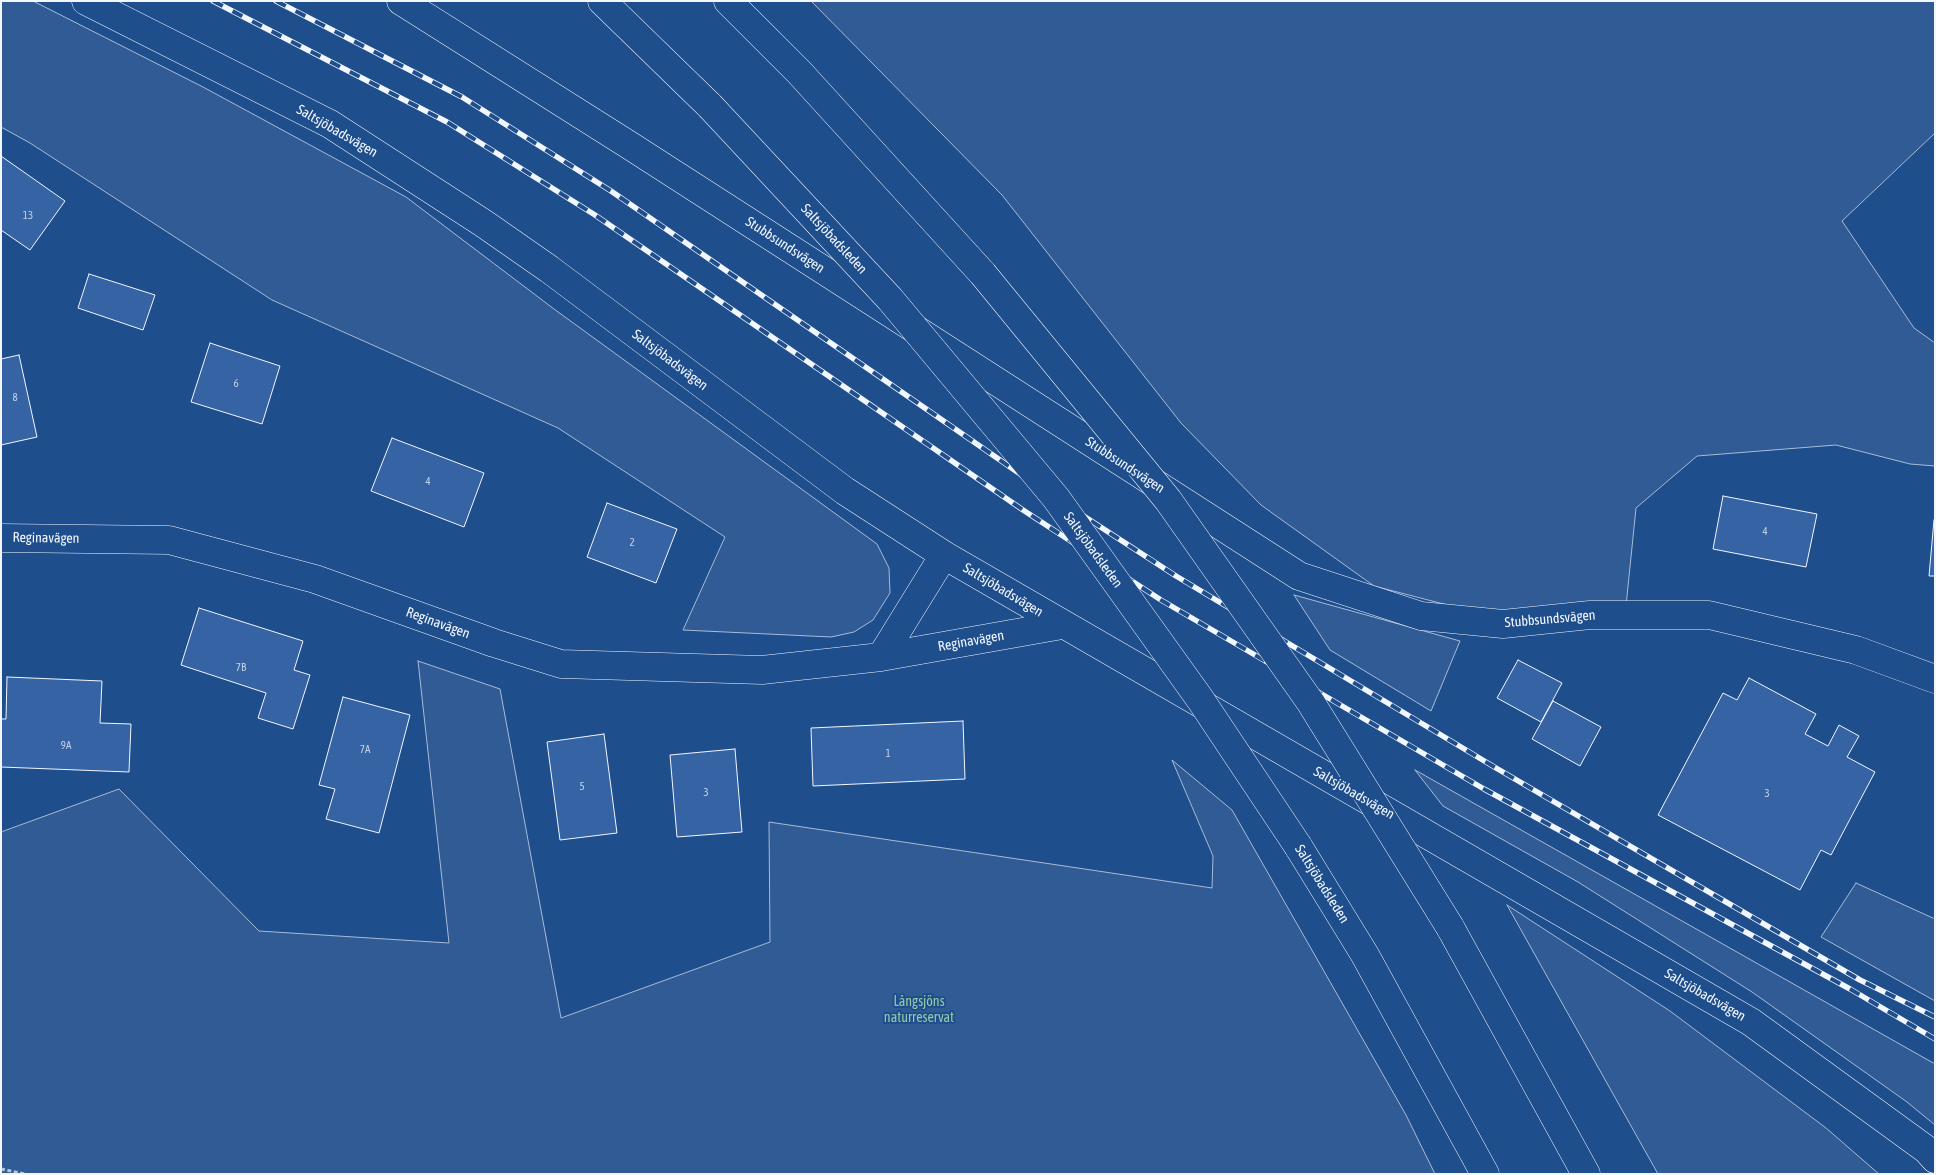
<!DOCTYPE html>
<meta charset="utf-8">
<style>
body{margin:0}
#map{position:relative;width:1936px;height:1175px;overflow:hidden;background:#1f4e8c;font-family:"Asap Condensed",sans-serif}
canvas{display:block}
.frame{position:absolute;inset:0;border:2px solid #f2f6ff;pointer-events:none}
</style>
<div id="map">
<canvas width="1936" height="1175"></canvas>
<div class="frame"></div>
</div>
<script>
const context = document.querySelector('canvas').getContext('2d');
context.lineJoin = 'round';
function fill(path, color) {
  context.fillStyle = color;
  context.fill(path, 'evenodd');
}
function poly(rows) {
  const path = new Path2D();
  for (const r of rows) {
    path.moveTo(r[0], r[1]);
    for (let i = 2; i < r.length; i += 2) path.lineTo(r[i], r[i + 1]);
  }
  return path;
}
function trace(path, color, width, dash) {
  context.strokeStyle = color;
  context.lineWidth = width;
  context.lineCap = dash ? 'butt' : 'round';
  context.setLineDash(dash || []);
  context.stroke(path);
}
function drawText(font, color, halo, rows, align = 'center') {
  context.font = font + ' "Asap Condensed",sans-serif';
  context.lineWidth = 4;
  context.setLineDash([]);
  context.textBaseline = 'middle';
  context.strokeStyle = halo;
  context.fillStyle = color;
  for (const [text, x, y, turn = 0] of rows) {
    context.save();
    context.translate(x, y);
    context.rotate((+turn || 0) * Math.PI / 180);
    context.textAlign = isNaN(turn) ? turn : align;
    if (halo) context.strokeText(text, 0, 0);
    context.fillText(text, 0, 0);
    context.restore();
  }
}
const built = poly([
 [1,1,33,1,203,87,406,197,554,309,877,544,889,568,890,593,873,620,854,632,831,637,683,630,725,537,558,428,272,300,30,143,1,127,1,1],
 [811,1,1935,1,1935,133,1842,221,1914,328,1935,343,1935,466,1910,464,1836,445,1697,456,1636,508,1626,606,1490,616,1374,586,1261,505,1181,423,1002,195,811,1],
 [1294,595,1460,641,1431,711,1330,650,1294,595],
 [418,661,500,689,561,1018,770,942,769,822,1212,888,1213,856,1172,760,1232,810,1406,1115,1435,1174,1,1174,1,832,119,789,259,931,449,943,418,661],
 [1415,770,1935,1064,1935,1125,1907,1102,1752,992,1578,882,1443,806,1415,770],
 [1856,883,1935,919,1935,1001,1821,937,1856,883],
 [1507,905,1670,1011,1826,1128,1879,1174,1658,1174,1507,905]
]);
const building = poly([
 [1,156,65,201,30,250,1,230,1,156],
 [89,274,155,295,143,330,78,308,89,274],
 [210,343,280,366,262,424,191,402,210,343],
 [19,355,37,437,1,445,1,359,19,355],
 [392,438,484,473,464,527,371,491,392,438],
 [1723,496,1817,514,1806,567,1713,549,1723,496],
 [607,503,677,529,656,583,587,557,607,503],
 [1934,520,1935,520,1935,576,1929,576,1934,520],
 [199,608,303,641,294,670,310,675,293,729,258,718,266,693,181,665,199,608],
 [1518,660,1562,683,1541,722,1497,698,1518,660],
 [7,677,102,681,100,723,131,724,129,772,1,767,1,719,6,719,7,677],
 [1749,678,1816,714,1805,734,1828,746,1839,725,1859,736,1847,757,1875,772,1831,855,1821,850,1800,890,1658,815,1723,693,1737,700,1749,678],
 [343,697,410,715,379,833,326,819,335,789,319,785,343,697],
 [1553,701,1601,727,1580,766,1532,739,1553,701],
 [963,721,965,779,813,786,811,728,963,721],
 [604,734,617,833,560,840,547,742,604,734],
 [735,749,742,832,677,837,670,755,735,749]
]);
const path = poly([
 [1,1169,25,1174]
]);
const minor = poly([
 [86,1,330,124,483,223,549,269,845,491,944,555,1751,1022,1927,1150,1935,1159],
 [401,1,629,145,1299,576,1421,616,1503,624,1590,615,1709,615,1856,650,1935,679],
 [1,538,169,540,315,579,494,643,561,664,762,670,881,657,1062,625],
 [881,657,944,555]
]);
const highway = poly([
 [602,1,710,106],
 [728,1,799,72,983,274],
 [1298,846,1365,955,1485,1174],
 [1450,927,1586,1174]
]);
const rail = poly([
 [213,1,447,122,595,215,1023,510,1161,600,1484,789,1850,989,1935,1039],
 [276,1,462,97,611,191,1039,487,1176,576,1496,768,1860,980,1935,1017]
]);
const highwayBridge = poly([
 [710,106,890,299,1056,498,1200,699,1298,846],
 [983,274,1168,500,1311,703,1450,927]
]);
const numberNames = [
 ["13",28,216],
 ["6",236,384],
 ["8",15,398],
 ["4",428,482],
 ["4",1765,532],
 ["2",632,543],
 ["7B",241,668],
 ["9A",66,746],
 ["7A",365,750],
 ["1",888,754],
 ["5",582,787],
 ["3",706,793],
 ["3",1767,794]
];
const streetNames = [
 ["Saltsjöbadsvägen",337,131,30],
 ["Saltsjöbadsleden",834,239,47],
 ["Stubbsundsvägen",785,245,33],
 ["Saltsjöbadsvägen",670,360,37],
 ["Stubbsundsvägen",1125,465,33],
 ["Reginavägen",46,538,1],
 ["Saltsjöbadsleden",1093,550,54],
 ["Saltsjöbadsvägen",1003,590,31],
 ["Stubbsundsvägen",1550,619,-5],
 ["Reginavägen",438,623,20],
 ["Reginavägen",971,641,-10],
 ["Saltsjöbadsvägen",1354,793,30],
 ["Saltsjöbadsleden",1322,884,58],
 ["Saltsjöbadsvägen",1705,995,30]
];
const parkNames = [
 ["Långsjöns",919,1002],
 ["naturreservat",919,1018]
];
fill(built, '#305b95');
trace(built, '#a8bbd7', 1);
fill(building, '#3563a3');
trace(building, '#f2f6ff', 1);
trace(minor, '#f2f6ff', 29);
trace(highway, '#f2f6ff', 29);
trace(path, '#b3c4dc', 3, [4, 2.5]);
trace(minor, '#1f4e8c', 28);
trace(highway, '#1f4e8c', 28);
trace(rail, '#f2f6ff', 5.5);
trace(rail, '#1f4e8c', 4, [11]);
trace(highwayBridge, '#f2f6ff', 29, []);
trace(highwayBridge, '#1f4e8c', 28);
drawText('11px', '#c3d1e8', null, numberNames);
drawText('14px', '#f2f6ff', '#1f4e8c', streetNames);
drawText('14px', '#97c8a6', '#1f4e8c', parkNames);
</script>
